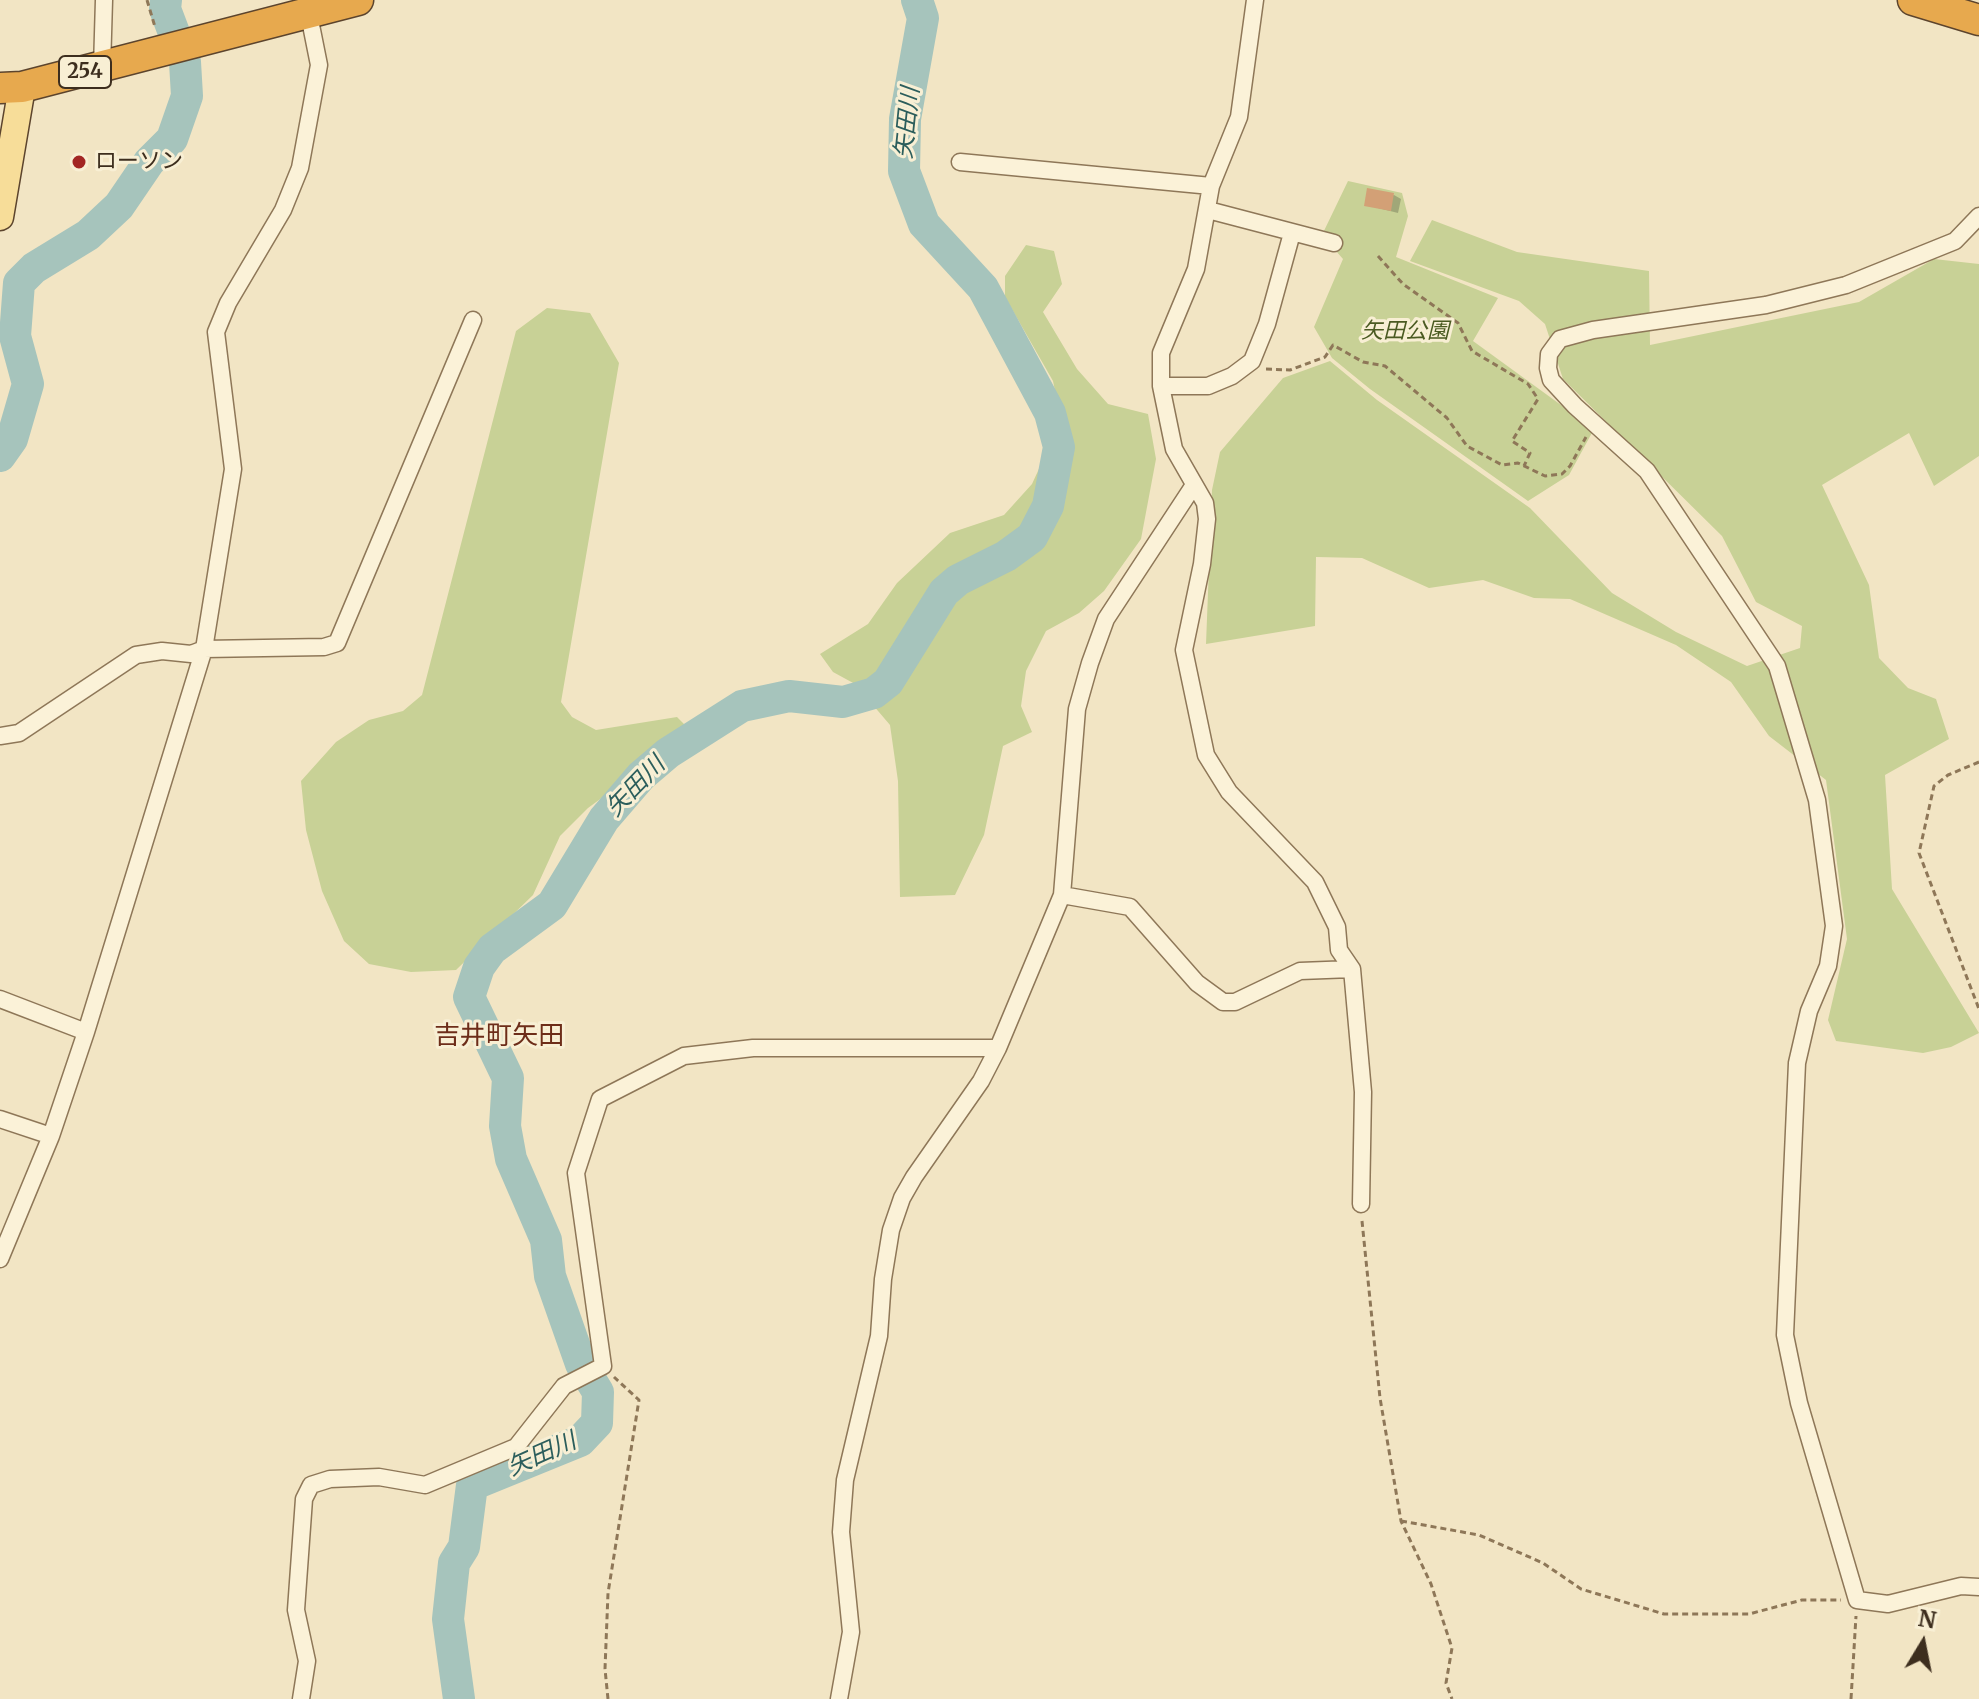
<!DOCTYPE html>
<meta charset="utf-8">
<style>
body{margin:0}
#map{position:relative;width:1979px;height:1699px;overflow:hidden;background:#f2e5c4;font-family:Merriweather,serif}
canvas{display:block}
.north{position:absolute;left:1883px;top:1603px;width:80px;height:80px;-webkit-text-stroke:6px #f8efd4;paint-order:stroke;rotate:10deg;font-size:22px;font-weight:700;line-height:32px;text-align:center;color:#3d2e1e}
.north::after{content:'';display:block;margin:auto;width:28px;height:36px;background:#3d2e1e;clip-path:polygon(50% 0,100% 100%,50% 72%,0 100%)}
</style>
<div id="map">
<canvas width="1979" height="1699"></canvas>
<div class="north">N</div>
</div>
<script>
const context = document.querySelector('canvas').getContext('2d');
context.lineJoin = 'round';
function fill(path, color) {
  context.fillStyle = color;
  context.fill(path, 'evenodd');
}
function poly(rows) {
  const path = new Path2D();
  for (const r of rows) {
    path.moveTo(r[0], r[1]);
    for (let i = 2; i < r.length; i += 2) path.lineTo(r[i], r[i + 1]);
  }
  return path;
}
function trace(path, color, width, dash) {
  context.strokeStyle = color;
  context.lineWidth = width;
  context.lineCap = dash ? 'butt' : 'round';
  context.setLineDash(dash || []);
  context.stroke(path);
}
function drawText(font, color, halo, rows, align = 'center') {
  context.font = font + ' Merriweather,"Noto Sans JP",serif';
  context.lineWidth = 6;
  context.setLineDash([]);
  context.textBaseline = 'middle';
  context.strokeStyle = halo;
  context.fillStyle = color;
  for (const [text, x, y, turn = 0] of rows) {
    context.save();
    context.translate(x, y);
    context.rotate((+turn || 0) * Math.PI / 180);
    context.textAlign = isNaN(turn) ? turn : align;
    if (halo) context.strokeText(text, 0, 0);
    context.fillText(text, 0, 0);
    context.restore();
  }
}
const green = poly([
 [1348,181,1402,193,1408,216,1396,257,1498,298,1473,341,1594,429,1569,475,1528,501,1370,389,1332,358,1314,327,1343,259,1322,235],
 [1432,220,1517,252,1649,271,1650,345,1859,302,1934,259,1979,264,1979,456,1934,486,1909,433,1822,485,1869,585,1879,658,1908,688,1936,699,1949,739,1885,775,1892,889,1979,1033,1951,1047,1923,1053,1836,1041,1828,1020,1847,939,1826,780,1769,736,1731,682,1676,645,1570,599,1534,598,1483,580,1429,588,1362,558,1316,557,1315,626,1206,644,1212,490,1220,452,1283,378,1330,361,1377,400,1530,508,1612,593,1676,632,1747,666,1800,648,1802,626,1756,602,1722,536,1563,379,1545,324,1519,301,1410,261],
 [1026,245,1054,251,1062,284,1043,312,1077,369,1108,404,1148,414,1156,459,1141,539,1104,591,1079,613,1046,631,1026,671,1021,706,1032,732,1003,746,984,835,955,895,900,897,898,781,890,725,855,684,833,672,820,654,868,624,897,583,950,533,1004,515,1032,484,1061,421,1053,381,1005,297,1005,276],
 [547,308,590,313,619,363,561,702,572,717,596,730,677,717,691,731,688,751,666,771,622,783,588,808,560,836,533,895,456,970,411,972,369,964,344,941,322,891,306,830,301,781,336,742,369,720,403,711,422,695,516,331]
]);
const shadow = poly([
 [1394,195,1401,199,1398,213,1366,205]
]);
const river = poly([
 [0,456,12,439,28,384,15,336,19,283,34,268,88,235,119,206,149,162,172,139,187,96,185,62,165,9,166,0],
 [459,1699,448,1619,454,1563,464,1547,472,1485,580,1441,597,1423,598,1392,581,1364,550,1276,546,1240,511,1159,505,1126,508,1078,469,997,479,967,492,949,552,905,604,819,641,776,668,753,742,706,789,696,843,702,874,693,888,682,944,592,958,580,1006,556,1032,537,1048,506,1059,447,1050,413,983,288,924,224,904,171,905,119,923,18,917,0]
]);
const building = poly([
 [1367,188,1394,193,1391,211,1364,206]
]);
const path = poly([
 [147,0,155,27],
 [1378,256,1403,284,1458,323,1472,351,1528,384,1538,399,1512,441,1530,453,1524,466],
 [1266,369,1290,370,1325,357,1333,345,1363,362,1385,366,1447,418,1467,446,1502,465,1518,463,1545,476,1562,474,1570,466,1586,437],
 [1979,762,1948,775,1934,786,1919,853,1979,1009],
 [1362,1221,1380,1398,1401,1521,1431,1584,1452,1648,1446,1683,1452,1699],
 [1401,1521,1479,1535,1543,1563,1581,1589,1664,1614,1749,1614,1802,1600,1841,1600],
 [608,1699,605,1669,608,1593,639,1400,614,1377],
 [1851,1699,1856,1616]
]);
const street = poly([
 [1255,0,1239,117,1211,186,1196,269,1161,353,1161,386,1174,449,1205,503,1207,519,1202,564,1184,650,1206,755,1229,792,1315,882,1337,927,1339,950,1352,969,1363,1092,1361,1204],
 [102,68,104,0],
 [960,162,1211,186],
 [1208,210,1334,243],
 [1979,216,1955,241,1846,285,1766,305,1593,330,1560,339,1549,354,1548,368,1551,380,1575,406,1647,471,1777,666,1817,800,1834,926,1828,966,1809,1011,1797,1063,1785,1335,1799,1403,1857,1600,1888,1604,1961,1586,1979,1587],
 [1161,386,1208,386,1232,376,1252,361,1267,324,1292,233],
 [0,736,19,733,136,655,162,651,191,654,204,649,324,647,337,643,473,320],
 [1062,895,1130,907,1197,983,1223,1002,1235,1002,1300,971,1352,969],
 [0,999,86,1032],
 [0,1119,51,1136],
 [0,1259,51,1136,86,1032,204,649,233,469,216,332,228,303,283,210,300,168,319,65,309,15],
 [301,1699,307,1661,296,1610,304,1499,311,1485,330,1479,379,1477,425,1485,516,1447,564,1386,603,1366,576,1173,600,1099,684,1056,753,1048,998,1048],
 [839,1699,851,1632,841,1532,845,1480,879,1336,883,1279,891,1230,902,1198,914,1177,981,1081,998,1048,1062,895,1077,709,1090,663,1106,619,1194,485]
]);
const primary = poly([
 [0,217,22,87]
]);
const highway = poly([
 [1913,0,1979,20],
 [0,88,22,87,358,0]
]);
const markers = [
 [79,162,8,"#a22623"]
];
const shields = [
 [85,72,52]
];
const shieldNames = [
 ["254",85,72]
];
const poiNames = [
 ["ローソン",95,162]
];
const parkNames = [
 ["矢田公園",1405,332]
];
const waterNames = [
 ["矢田川",908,123,-84],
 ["矢田川",636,787,-46],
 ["矢田川",542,1455,-24]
];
const quarterNames = [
 ["吉井町矢田",499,1037]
];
fill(green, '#c8d196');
fill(shadow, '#0003');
trace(river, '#a6c4bc', 32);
fill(building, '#d3a076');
trace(street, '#8e7758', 19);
trace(primary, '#5c442d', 29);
trace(highway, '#5c442d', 33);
trace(path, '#8e7758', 3, [6, 4]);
trace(street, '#fbf2d8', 16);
trace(primary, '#f7dd99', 26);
trace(highway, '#e7a94e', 30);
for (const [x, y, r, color] of markers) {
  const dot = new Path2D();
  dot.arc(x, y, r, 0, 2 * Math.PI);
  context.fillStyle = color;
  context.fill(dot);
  trace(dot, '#f8efd4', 3);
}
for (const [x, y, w] of shields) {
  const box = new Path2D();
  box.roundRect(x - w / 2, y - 16, w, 32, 6);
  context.fillStyle = '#f8efd4';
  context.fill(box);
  trace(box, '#3d2e1e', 2);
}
drawText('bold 20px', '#3d2e1e', null, shieldNames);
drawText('22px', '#3d2e1e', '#f8efd4', poiNames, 'left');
drawText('italic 22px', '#4b5b22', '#f8efd4', parkNames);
drawText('italic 24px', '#2c5e5c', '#f8efd4', waterNames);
drawText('26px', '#6d2d19', '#f8efd4', quarterNames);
</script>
